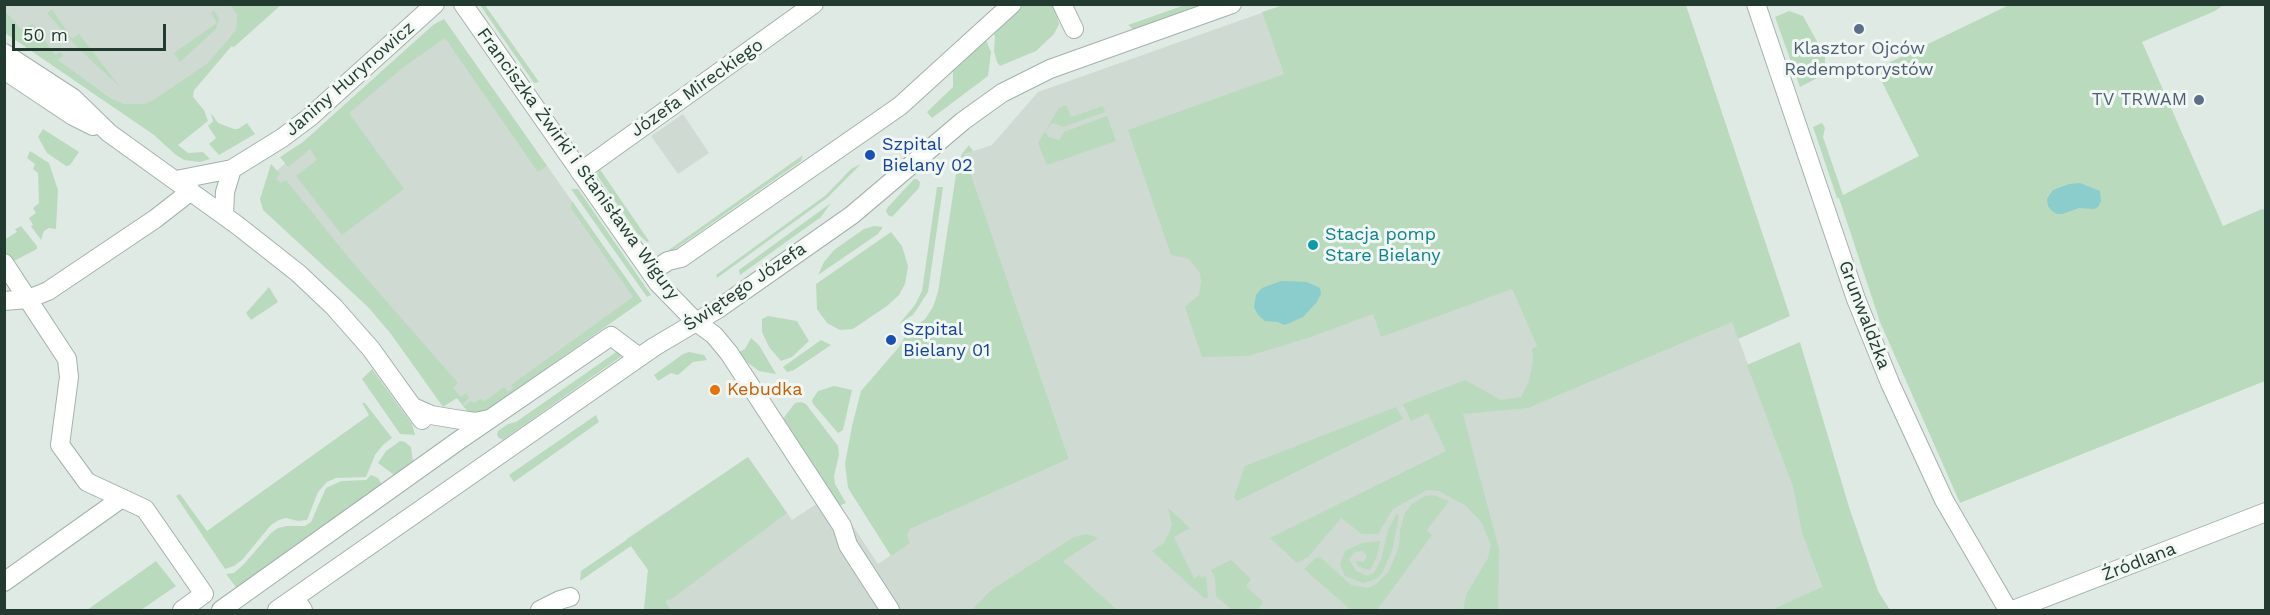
<!DOCTYPE html>
<meta charset="utf-8">
<style>
body{margin:0}
#map{position:relative;width:2270px;height:615px;overflow:hidden;background:#e0eae4;font-family:"Work Sans",sans-serif}
canvas{display:block}
.frame{position:absolute;inset:0;border:6px solid #223a30;pointer-events:none}
.scale{position:absolute;left:12px;top:24px;width:154px;height:27px;box-sizing:border-box;border:3px solid #223a30;border-top:0;padding-left:8px;font-size:18px;line-height:21px;white-space:nowrap;color:#223a30;-webkit-text-stroke:4px #f1f7f3;paint-order:stroke}
</style>
<div id="map">
<canvas width="2270" height="615"></canvas>
<div class="frame"></div>
<div class="scale">50 m</div>
</div>
<script>
const context = document.querySelector('canvas').getContext('2d');
context.lineJoin = 'round';
function fill(path, color) {
  context.fillStyle = color;
  context.fill(path, 'evenodd');
}
function poly(rows) {
  const path = new Path2D();
  for (const r of rows) {
    path.moveTo(r[0], r[1]);
    for (let i = 2; i < r.length; i += 2) path.lineTo(r[i], r[i + 1]);
  }
  return path;
}
function trace(path, color, width, dash) {
  context.strokeStyle = color;
  context.lineWidth = width;
  context.lineCap = dash ? 'butt' : 'round';
  context.setLineDash(dash || []);
  context.stroke(path);
}
function drawText(font, color, halo, rows, align = 'center') {
  context.font = font + ' "Work Sans",sans-serif';
  context.lineWidth = 6;
  context.setLineDash([]);
  context.textBaseline = 'middle';
  context.strokeStyle = halo;
  context.fillStyle = color;
  for (const [text, x, y, turn = 0] of rows) {
    context.save();
    context.translate(x, y);
    context.rotate((+turn || 0) * Math.PI / 180);
    context.textAlign = isNaN(turn) ? turn : align;
    if (halo) context.strokeText(text, 0, 0);
    context.fillText(text, 0, 0);
    context.restore();
  }
}
const built = poly([
 [232,4,248,27,158,133,5,27,5,5],
 [1686,4,1512,289,1559,395,1732,321,1793,487,1802,534,1822,588,1771,610,644,610,648,570,626,539,748,457,792,520,832,494,878,564,909,543,906,536,909,529,1069,459,964,154,992,145,1038,92,1284,5],
 [444,19,642,301,474,419,271,176],
 [683,114,709,153,678,174,651,136]
]);
const green = poly([
 [230,5,281,5,234,47,231,46,194,90,193,97,204,110,208,121,178,145,188,153,203,152,210,159,200,162,184,160,176,155,154,135,5,33,5,11,22,30,33,24,55,55,60,52,63,56,58,60,110,98,124,104,144,104,152,101,208,63,227,41,236,30,237,23,237,14],
 [480,5,485,5,539,82,534,83],
 [1023,5,1054,5,1059,24,1054,34,1036,51,1000,66,997,62,994,51,995,36,993,31],
 [1185,5,1202,5,1134,30,1128,25],
 [1284,5,1686,5,1790,316,1738,339,1732,322,1528,408,1463,414,1499,549,1498,610,1463,610,1466,595,1488,558,1491,545,1482,523,1466,506,1439,491,1427,490,1393,509,1378,534,1362,534,1341,518,1308,557,1297,563,1270,538,1446,451,1428,413,1411,421,1403,404,1465,380,1501,400,1521,397,1529,381,1533,362,1532,349,1537,346,1512,289,1381,337,1373,314,1308,338,1248,356,1202,357,1185,307,1199,295,1201,281,1200,273,1189,259,1171,255,1128,130,1284,74,1262,12],
 [2009,5,2223,5,2215,11,2142,42,2223,226,2262,209,2265,210,2265,381,1960,503,1880,322,1839,198,1837,198,1813,127,1822,123,1825,128,1823,137,1843,195,1919,156,1877,72,1878,68],
 [52,9,72,39,79,34,120,87,78,48,47,13],
 [214,10,219,19,216,29,180,62,174,53,217,23,211,12],
 [1789,11,1803,16,1825,56,1825,69,1819,77,1800,87,1775,17],
 [444,19,547,166,538,172,445,38,405,66,349,113,404,189,342,235,296,176,317,160,310,149,288,167,280,157,303,142,433,25],
 [986,40,991,52,988,76,932,118,927,112,953,87,953,69,982,41],
 [1066,105,1071,117,1103,106,1105,112,1063,127,1054,123,1051,124,1045,132,1049,137,1059,140,1064,132,1107,116,1116,141,1047,165,1038,143,1059,108],
 [211,113,218,123,234,129,238,129,247,123,255,134,219,155,209,144,216,138,208,126,213,121],
 [43,129,79,152,70,165,66,166,47,153,38,137],
 [969,145,973,151,964,154,1069,459,910,529,907,536,910,543,891,556,848,488,845,464,852,426,861,391,899,347,907,333,925,319,933,307,938,292,957,168,962,154],
 [30,151,49,163,58,190,56,229,49,228,44,231,41,240,31,226,33,225,29,218,36,213,33,208,39,203,38,173,33,169,35,164,27,158],
 [803,155,801,161,668,254,666,252],
 [271,164,280,174,276,179,281,183,286,180,353,263,458,383,453,388,461,397,466,393,469,398,463,404,465,406,471,401,474,403,480,399,485,401,504,387,508,392,513,388,511,385,633,297,571,208,572,201,642,301,474,419,457,398,443,407,391,334,368,307,263,210,260,199],
 [861,164,827,198,717,278,716,275,826,195,851,169],
 [599,168,649,241,647,242,637,233,597,175],
 [914,179,917,179,920,182,919,188,892,217,888,215,886,211,888,207],
 [937,187,943,187,928,292,913,315,899,324,915,305,922,291],
 [571,189,578,189,651,295,647,297],
 [831,203,821,217,740,275,739,270],
 [21,226,37,246,37,249,12,262,5,252,4,240,17,232,15,229],
 [874,226,883,227,878,234,818,275,824,262,834,250,864,229],
 [891,232,902,246,908,266,905,284,899,295,887,306,853,329,840,330,827,323,817,309,816,284],
 [269,287,278,302,251,320,246,313],
 [768,316,797,321,809,341,792,357,781,361,769,347,762,332,762,319],
 [751,338,759,345,776,374,759,371,743,359,739,352,745,349],
 [821,340,831,345,794,370,787,372,783,367],
 [1800,342,1849,507,1878,591,1890,610,1771,610,1822,587,1802,534,1793,487,1747,365],
 [619,350,623,355,503,440,499,438,497,435,498,431,508,424,516,422],
 [689,352,704,355,707,360,693,362,678,375,671,373,658,381,654,375,683,354],
 [372,369,412,424,415,435,400,434,362,379],
 [834,386,852,390,843,430,838,433,813,404,812,400,818,391],
 [801,402,806,404,838,446,839,455,834,476,835,484,846,503,839,506,782,420,795,403],
 [362,403,365,403,392,438,383,445,375,455,366,477,336,478,327,482,318,492,307,520,298,521,286,518,279,520,271,525,242,560,234,566,225,569,176,496,180,494,207,531,369,415],
 [1396,407,1403,419,1237,501,1234,497,1245,466],
 [596,415,599,422,514,482,509,475],
 [400,441,405,442,411,447,414,469,397,477,378,463,386,451],
 [748,457,787,513,670,600,668,599,665,602,671,610,644,610,648,570,631,546,580,581,581,571],
 [371,475,378,478,383,486,238,590,226,574,234,573,243,565,271,533,278,528,286,526,305,526,311,522,326,488,341,481,366,480],
 [1433,495,1449,501,1427,530,1432,535,1377,610,1351,610,1304,569,1316,558,1320,557,1351,585,1368,588,1375,585,1389,571,1399,547,1400,530,1405,513,1412,504,1425,496],
 [1168,508,1190,528,1174,537,1194,578,1200,575,1201,578,1206,576,1208,597,1205,599,1152,551,1164,543,1170,531,1172,524],
 [1397,513,1399,516,1392,551,1382,573,1376,579,1363,583,1345,576,1340,564,1345,551,1362,543,1380,541,1377,556,1370,570,1359,567,1355,561,1364,562,1366,558,1366,554,1362,551,1355,552,1349,559,1356,571,1368,576,1374,573,1381,560,1388,530],
 [1087,534,1098,538,1063,561,1117,610,972,610,990,591,1074,537],
 [1231,560,1251,579,1246,586,1263,602,1258,610,1232,610,1216,596,1215,578,1211,570],
 [156,561,176,586,141,610,87,610]
]);
const water = poly([
 [2080,183,2100,191,2101,201,2098,207,2094,209,2079,208,2062,214,2057,214,2052,211,2048,206,2047,199,2053,190,2069,184],
 [1281,281,1307,282,1320,288,1321,294,1316,303,1303,317,1285,325,1277,322,1265,321,1258,315,1254,307,1256,295,1262,288]
]);
const minor = poly([
 [1062,4,1074,29],
 [1756,4,1856,299,1890,383,1944,500,2008,610],
 [4,53,73,98,109,133,237,225,298,273,334,307,371,349,422,420],
 [4,70,73,116,93,126],
 [580,172,814,4],
 [176,180,232,169,282,138,310,117,435,4],
 [224,215,225,192,232,169],
 [4,263,67,359,69,377,60,445,87,482,145,509,204,594,182,610],
 [651,272,668,261,681,258,900,106,1012,4],
 [4,301,28,299,48,291,155,219,191,191],
 [695,321,714,335,729,353,842,526,848,545,890,610],
 [413,407,431,415,455,419,475,422,489,419],
 [4,582,122,498],
 [295,598,303,610],
 [221,610,458,441,611,336,639,357],
 [540,610,560,600,570,597],
 [2013,610,2266,512]
]);
const tertiary = poly([
 [463,4,658,283,695,321],
 [277,610,654,347,718,309,852,215,963,121,1002,93,1050,69,1232,4]
]);
const markers = [
 [1859,29,6,"#5c6f8a"],
 [2199,100,6,"#5c6f8a"],
 [870,155,6,"#1a4fb4"],
 [1313,245,6,"#0f9aa8"],
 [891,340,6,"#1a4fb4"],
 [715,390,6,"#e8710a"]
];
const serviceNames = [
 ["Klasztor Ojców",1859,49],
 ["Redemptorystów",1859,70],
 ["TV TRWAM",2187,100,"right"]
];
const streetNames = [
 ["Janiny Hurynowicz",350,79,-41],
 ["Józefa Mireckiego",697,88,-35],
 ["Franciszka Żwirki i Stanisława Wigury",578,164,54],
 ["Świętego Józefa",745,287,-34],
 ["Grunwaldzka",1864,315,69],
 ["Źródlana",2139,562,-21]
];
const transitNames = [
 ["Szpital",882,145],
 ["Bielany 02",882,166],
 ["Szpital",903,330],
 ["Bielany 01",903,351]
];
const cultureNames = [
 ["Stacja pomp",1325,235],
 ["Stare Bielany",1325,256]
];
const foodNames = [
 ["Kebudka",727,390]
];
fill(built, '#cfdad3');
fill(green, '#badabe');
fill(water, '#8bcccd');
trace(minor, '#a3b2aa', 20);
trace(tertiary, '#a3b2aa', 20);
trace(minor, '#fff', 18);
trace(tertiary, '#fff', 18);
for (const [x, y, r, color] of markers) {
  const dot = new Path2D();
  dot.arc(x, y, r, 0, 2 * Math.PI);
  context.fillStyle = color;
  context.fill(dot);
  trace(dot, '#f1f7f3', 2);
}
drawText('18px', '#4e5e75', '#f1f7f3', serviceNames);
drawText('18px', '#223a30', '#f1f7f3', streetNames);
drawText('18px', '#164399', '#f1f7f3', transitNames, 'left');
drawText('18px', '#0d838f', '#f1f7f3', cultureNames, 'left');
drawText('18px', '#c56008', '#f1f7f3', foodNames, 'left');
</script>
